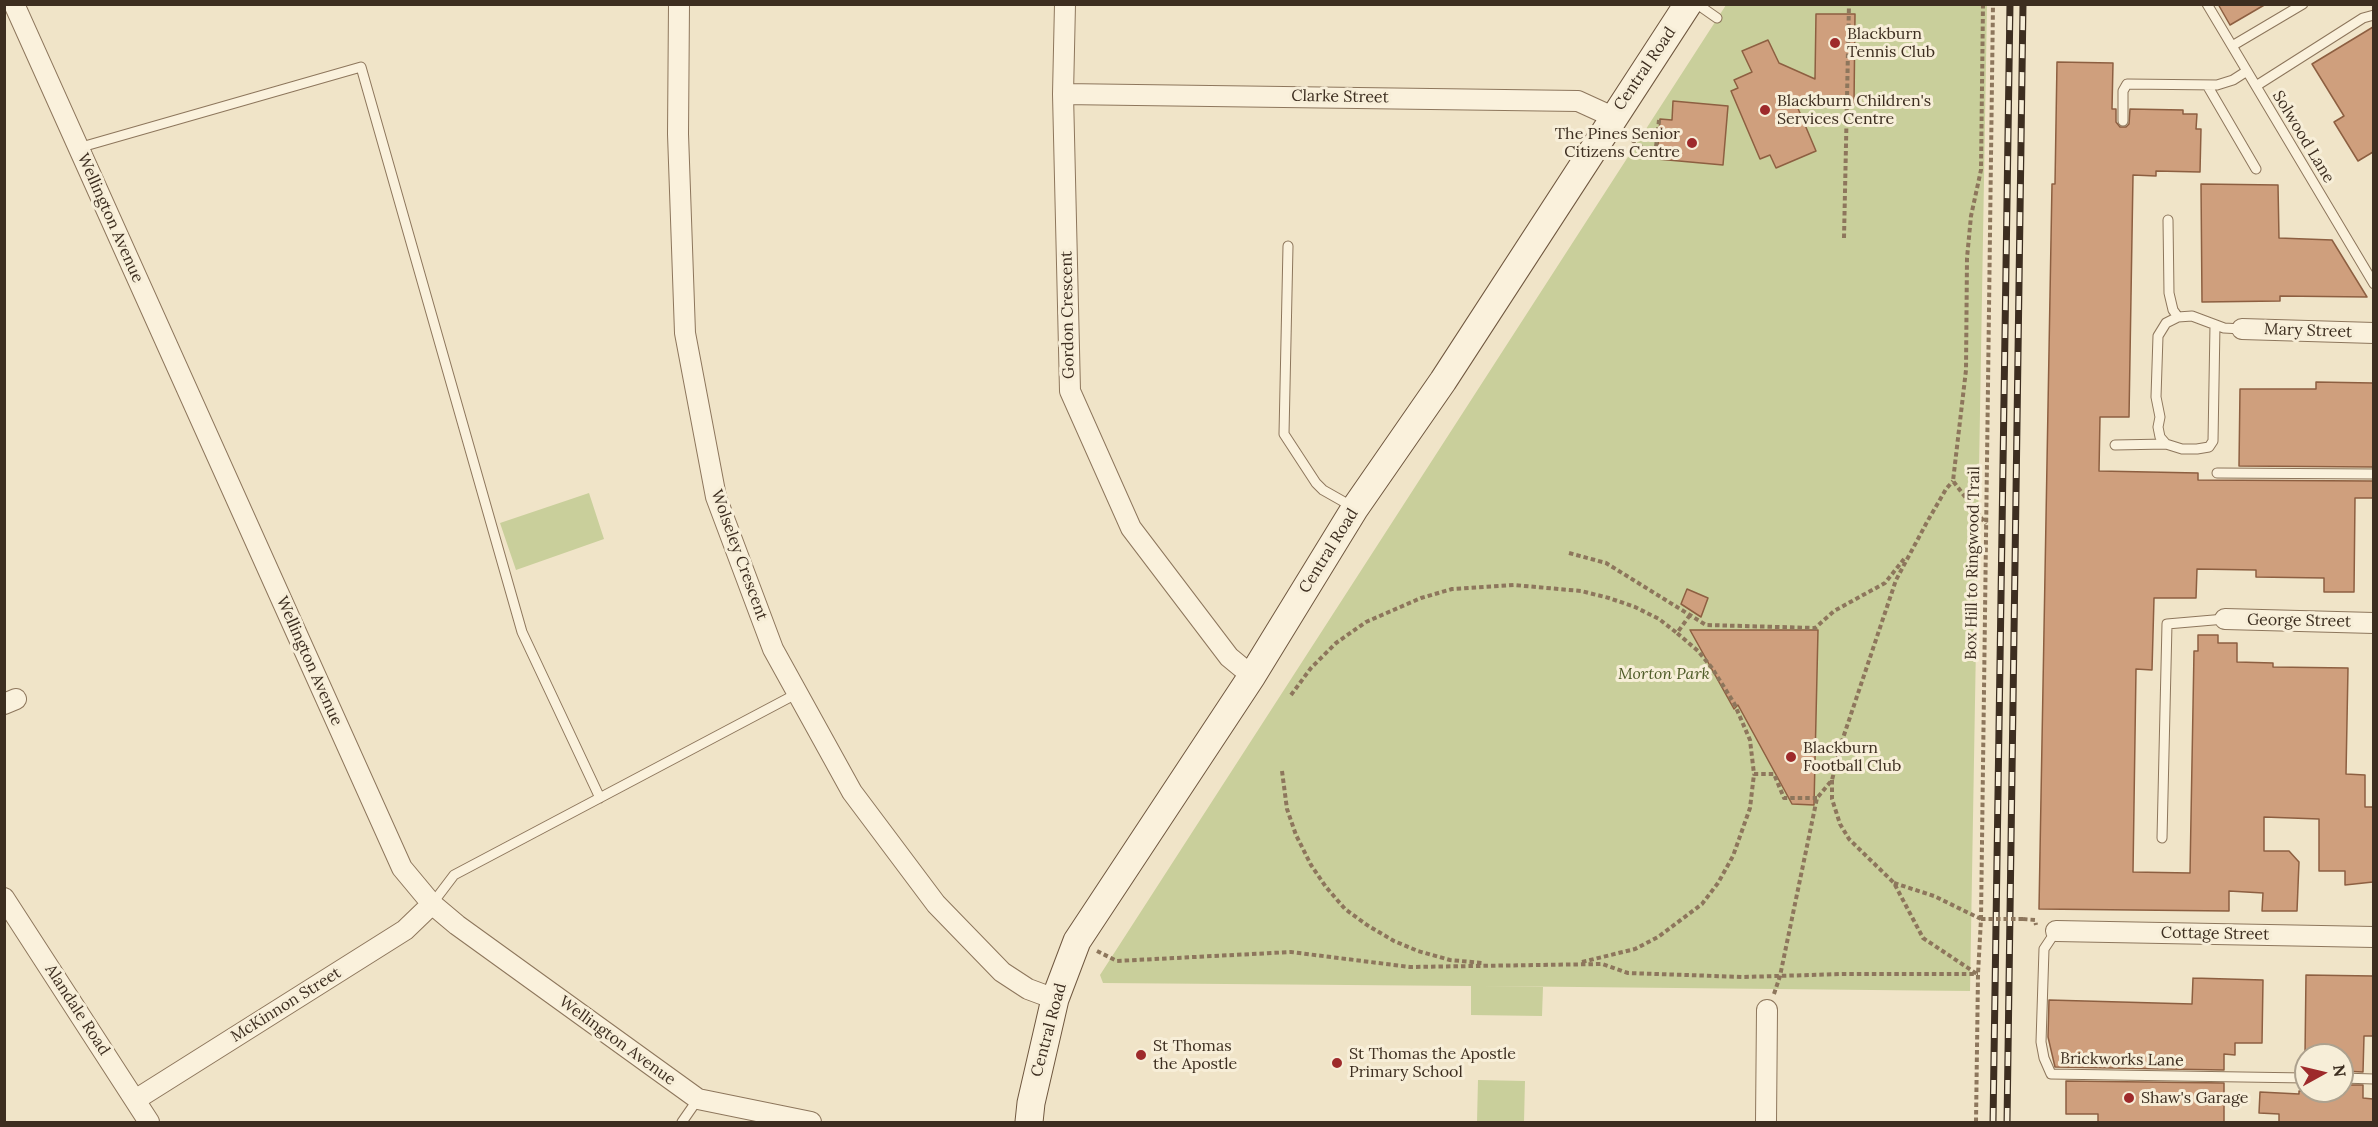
<!DOCTYPE html>
<style>
body{margin:0}
#map{position:relative;width:2378px;height:1127px;overflow:hidden;background:#f0e4c8;font-family:Lora,serif}
canvas{display:block}
.frame{position:absolute;inset:0;border:6px solid #3d2e20;pointer-events:none}
.north{position:absolute;left:2294px;top:1043px;width:60px;height:60px;box-sizing:border-box;background:#f7eed8;border:2px solid #ada18e;border-radius:50%;rotate:82deg;font-size:16px;font-weight:700;line-height:24px;text-align:center;color:#3d2e20}
.north::after{content:'';display:block;margin:auto;width:21px;height:27px;background:#9e2a2b;clip-path:polygon(50% 0,100% 100%,50% 72%,0 100%)}
</style>
<div id="map">
<canvas width="2378" height="1127"></canvas>
<div class="frame"></div>
<div class="north">N</div>
</div>
<script>
const context = document.querySelector('canvas').getContext('2d');
context.lineJoin = 'round';
function fill(path, color) {
  context.fillStyle = color;
  context.fill(path, 'evenodd');
}
function poly(rows) {
  const path = new Path2D();
  for (const r of rows) {
    path.moveTo(r[0], r[1]);
    for (let i = 2; i < r.length; i += 2) path.lineTo(r[i], r[i + 1]);
  }
  return path;
}
function trace(path, color, width, dash) {
  context.strokeStyle = color;
  context.lineWidth = width;
  context.lineCap = dash ? 'butt' : 'round';
  context.setLineDash(dash || []);
  context.stroke(path);
}
function drawText(font, color, halo, rows, align = 'center') {
  context.font = font + ' Lora,serif';
  context.lineWidth = 6;
  context.setLineDash([]);
  context.textBaseline = 'middle';
  context.strokeStyle = halo;
  context.fillStyle = color;
  for (const [text, x, y, turn = 0] of rows) {
    context.save();
    context.translate(x, y);
    context.rotate((+turn || 0) * Math.PI / 180);
    context.textAlign = isNaN(turn) ? turn : align;
    if (halo) context.strokeText(text, 0, 0);
    context.fillText(text, 0, 0);
    context.restore();
  }
}
const green = poly([
 [1726,5,1987,5,1970,991,1481,986,1543,987,1542,1016,1471,1015,1471,986,1103,983,1100,975],
 [589,493,604,539,516,570,500,523],
 [1478,1080,1525,1081,1524,1122,1477,1122]
]);
const building = poly([
 [2218,4,2266,4,2230,25,2218,4],
 [1816,14,1855,14,1854,105,1797,106,1816,151,1776,168,1770,155,1760,159,1731,91,1738,88,1734,80,1752,72,1742,51,1768,40,1779,63,1815,79,1816,14],
 [2373,27,2373,152,2358,161,2334,122,2344,116,2312,64,2373,27],
 [2057,62,2113,63,2112,109,2116,109,2116,122,2120,127,2126,127,2129,124,2130,109,2183,110,2183,114,2197,114,2196,129,2201,129,2200,172,2156,171,2156,176,2133,175,2129,417,2100,417,2099,471,2198,473,2198,480,2373,481,2373,498,2355,498,2354,592,2324,592,2324,578,2256,577,2256,570,2197,569,2196,598,2154,598,2152,670,2136,669,2133,872,2190,873,2194,651,2198,651,2198,635,2218,635,2218,643,2237,643,2237,662,2273,663,2273,667,2348,668,2346,774,2365,775,2365,807,2373,807,2373,882,2345,885,2345,871,2319,871,2319,819,2264,817,2264,851,2289,851,2299,862,2297,911,2262,911,2263,893,2229,891,2229,911,2039,909,2052,184,2055,184,2057,62],
 [1673,101,1728,106,1723,165,1657,159,1660,119,1672,120,1673,101],
 [2201,184,2278,185,2279,238,2332,240,2367,297,2280,296,2280,301,2202,302,2201,184],
 [2316,382,2373,383,2373,467,2239,466,2240,389,2316,389,2316,382],
 [1687,589,1708,598,1701,617,1681,604,1687,589],
 [1690,630,1818,630,1814,805,1792,804,1738,705,1734,709,1690,630],
 [2306,975,2373,976,2373,1036,2364,1036,2363,1072,2342,1071,2342,1055,2305,1055,2306,975],
 [2193,978,2263,980,2262,1043,2235,1043,2235,1055,2224,1054,2224,1070,2055,1067,2048,1037,2049,1000,2192,1004,2193,978],
 [2066,1081,2224,1083,2224,1122,2098,1122,2098,1114,2066,1114,2066,1081],
 [2342,1085,2363,1085,2363,1098,2373,1099,2373,1122,2279,1122,2279,1114,2259,1113,2260,1092,2299,1094,2299,1091,2342,1091,2342,1085]
]);
const path = poly([
 [1983,4,1981,170,1971,216,1967,258,1966,370,1953,481,1986,524],
 [1632,140,1655,156,1659,120],
 [1844,238,1849,4],
 [1569,553,1606,563,1706,625,1815,628,1834,611,1885,583,1904,559],
 [1690,615,1677,633,1698,651,1712,668,1734,703,1750,740,1754,774,1774,774,1784,798,1817,798],
 [1291,695,1311,668,1336,643,1366,622,1421,598,1452,589,1514,585,1581,591,1609,598,1635,607,1659,619,1677,633],
 [1282,771,1287,809,1296,835,1311,865,1326,887,1345,909,1367,925,1394,941,1418,951,1450,960,1482,963],
 [1832,780,1832,799,1840,824,1849,839,1894,883,1923,938,1977,974],
 [1894,883,1934,896,1981,919],
 [2023,919,2035,920,2036,925],
 [1097,951,1117,961,1291,952,1410,967,1602,964,1628,973,1744,977,1842,974,1978,974],
 [1582,962,1635,949,1658,937,1702,904,1718,883,1733,856,1750,808,1754,774],
 [1774,994,1780,976,1817,798,1832,780,1842,741,1896,580,1927,522,1946,489,1953,481],
 [1976,1122,1978,974,1981,919,1993,4]
]);
const lane = poly([
 [1697,4,1717,18],
 [2207,4,2374,284],
 [2232,46,2303,4],
 [2207,85,2256,169],
 [2256,86,2363,18,2374,15],
 [2123,121,2123,91,2127,84,2217,85,2233,80,2247,71],
 [78,148,361,67,522,632,600,798],
 [2168,220,2169,293,2173,310,2178,317],
 [1288,246,1284,434,1316,483,1323,490,1353,507],
 [2215,325,2213,441,2209,447,2197,449,2182,449,2166,444,2160,437,2158,427,2160,417,2156,397,2158,336,2166,323,2178,317,2192,316,2224,328,2242,329],
 [2115,445,2166,444],
 [2217,473,2374,474],
 [2162,838,2167,624,2225,619],
 [432,904,454,875,798,693],
 [2056,931,2044,949,2041,1042,2044,1058,2051,1074,2306,1078],
 [2342,1078,2374,1079],
 [682,1122,698,1099]
]);
const street = poly([
 [14,4,402,868,432,904,457,925,698,1099,811,1122],
 [679,4,678,134,685,333,716,497,773,649,852,792,936,904,1002,972,1028,989,1055,999],
 [1065,4,1063,94,1070,391,1131,528,1229,657,1252,676],
 [1063,94,1578,101,1613,117],
 [2242,329,2374,333],
 [2225,619,2374,623],
 [4,704,16,699],
 [4,898,149,1122],
 [2056,931,2374,937],
 [135,1100,405,930,432,904],
 [1766,1122,1767,1010]
]);
const secondary = poly([
 [1029,1122,1031,1103,1055,999,1077,941,1252,676,1355,508,1443,381,1688,4]
]);
const rail = poly([
 [1993,1122,2010,4],
 [2007,1122,2023,4]
]);
const pathBridge = poly([
 [1981,919,2023,919]
]);
const markers = [
 [1835,43,6,"#9e2a2b"],
 [1765,110,6,"#9e2a2b"],
 [1692,143,6,"#9e2a2b"],
 [1791,757,6,"#9e2a2b"],
 [1141,1055,6,"#9e2a2b"],
 [1337,1063,6,"#9e2a2b"],
 [2129,1098,6,"#9e2a2b"]
];
const poiNames = [
 ["Blackburn",1847,34],
 ["Tennis Club",1847,52],
 ["Blackburn Children's",1777,101],
 ["Services Centre",1777,119],
 ["The Pines Senior",1680,134,"right"],
 ["Citizens Centre",1680,152,"right"],
 ["Blackburn",1803,748],
 ["Football Club",1803,766],
 ["St Thomas",1153,1046],
 ["the Apostle",1153,1064],
 ["St Thomas the Apostle",1349,1054],
 ["Primary School",1349,1072],
 ["Shaw's Garage",2141,1098]
];
const streetNames = [
 ["Central Road",1645,69,-56],
 ["Clarke Street",1340,97,1],
 ["Solwood Lane",2303,137,59],
 ["Wellington Avenue",110,218,66],
 ["Gordon Crescent",1068,315,-91],
 ["Mary Street",2308,331,2],
 ["Central Road",1329,551,-58],
 ["Wolseley Crescent",739,555,70],
 ["Box Hill to Ringwood Trail",1973,563,-89],
 ["George Street",2299,621,1],
 ["Wellington Avenue",309,661,66],
 ["Cottage Street",2215,934,1],
 ["McKinnon Street",286,1005,-32],
 ["Alandale Road",77,1010,57],
 ["Central Road",1049,1030,-75],
 ["Wellington Avenue",617,1041,36],
 ["Brickworks Lane",2122,1060,1]
];
const parkNames = [
 ["Morton Park",1664,674]
];
fill(green, '#c9cf9b');
fill(building, '#cf9f7d');
trace(building, '#8d5f41', 1.5);
trace(lane, '#8d765c', 11);
trace(street, '#8d765c', 22);
trace(secondary, '#6f573f', 29);
trace(path, '#8d765c', 4, [4.5, 3]);
trace(lane, '#faf1dc', 9);
trace(street, '#faf1dc', 20);
trace(secondary, '#faf1dc', 27);
trace(rail, '#3d2e20', 7);
trace(rail, '#f7eed8', 4.5, [14]);
trace(pathBridge, '#8d765c', 4, [4.5, 3]);
for (const [x, y, r, color] of markers) {
  const dot = new Path2D();
  dot.arc(x, y, r, 0, 2 * Math.PI);
  context.fillStyle = color;
  context.fill(dot);
  trace(dot, '#f7eed8', 2);
}
drawText('16px', '#3d2e20', '#f7eed8', poiNames, 'left');
drawText('16px', '#3d2e20', '#f7eed8', streetNames);
drawText('italic 16px', '#4d5a26', '#f7eed8', parkNames);
</script>
